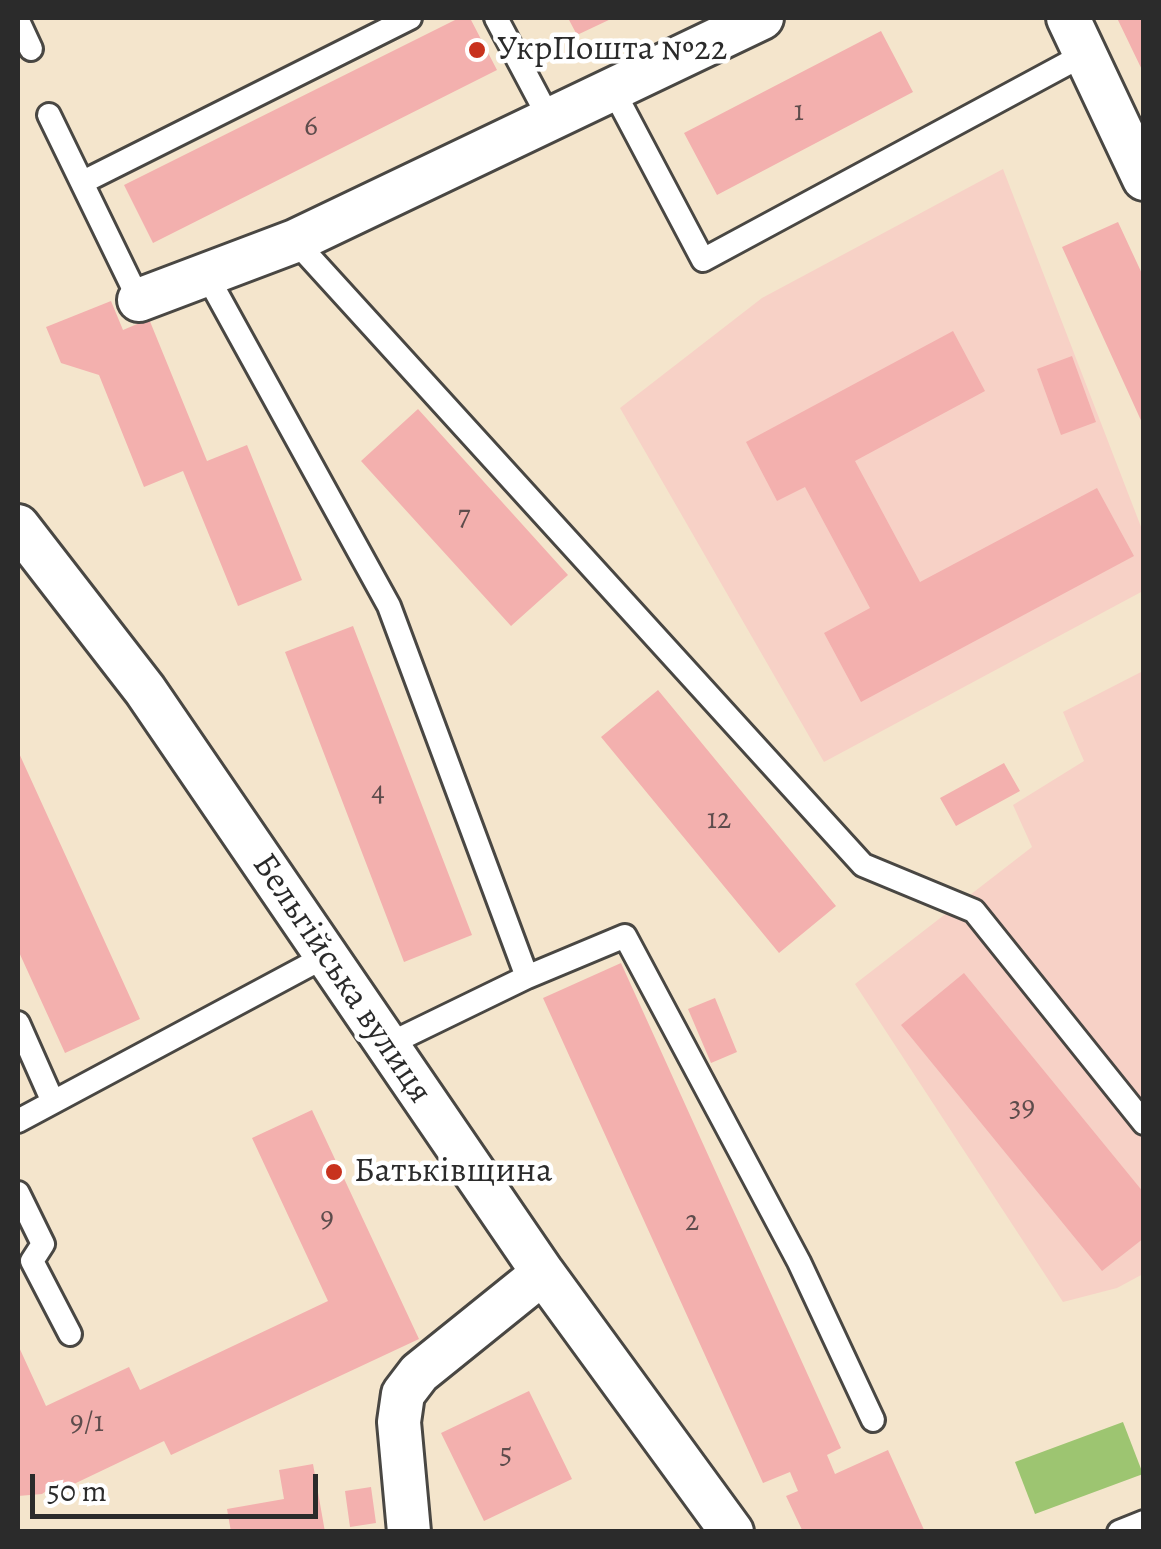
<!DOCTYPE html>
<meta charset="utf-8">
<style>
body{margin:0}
#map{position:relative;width:1161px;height:1549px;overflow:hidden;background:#f4e5cc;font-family:Alegreya,serif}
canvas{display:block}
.frame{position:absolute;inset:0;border:20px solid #2b2b2b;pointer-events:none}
.scale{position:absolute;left:30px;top:1474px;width:288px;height:45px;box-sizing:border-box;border:5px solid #2b2b2b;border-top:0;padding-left:12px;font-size:30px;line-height:35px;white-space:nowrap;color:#2b2b2b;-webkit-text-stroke:8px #fff;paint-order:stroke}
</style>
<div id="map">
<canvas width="1161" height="1549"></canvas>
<div class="frame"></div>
<div class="scale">50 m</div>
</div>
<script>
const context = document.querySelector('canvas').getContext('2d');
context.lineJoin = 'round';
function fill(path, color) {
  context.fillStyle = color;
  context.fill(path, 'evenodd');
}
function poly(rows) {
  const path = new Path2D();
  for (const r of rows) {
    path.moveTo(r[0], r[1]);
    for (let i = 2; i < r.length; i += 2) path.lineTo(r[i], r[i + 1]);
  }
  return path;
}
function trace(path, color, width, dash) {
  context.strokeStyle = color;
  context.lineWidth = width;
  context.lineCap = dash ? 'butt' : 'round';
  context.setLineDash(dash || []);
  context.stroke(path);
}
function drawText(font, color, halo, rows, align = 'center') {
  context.font = font + ' Alegreya,serif';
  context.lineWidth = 9;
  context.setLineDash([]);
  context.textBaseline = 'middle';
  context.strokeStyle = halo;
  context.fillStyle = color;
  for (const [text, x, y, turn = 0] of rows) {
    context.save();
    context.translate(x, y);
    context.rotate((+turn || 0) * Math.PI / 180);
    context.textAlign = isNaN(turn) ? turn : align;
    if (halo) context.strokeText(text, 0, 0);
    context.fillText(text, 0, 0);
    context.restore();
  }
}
const built = poly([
 [1003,169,1143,532,1143,591,824,762,620,408,762,298],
 [1143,671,1143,1274,1117,1288,1063,1302,855,984,1032,847,1013,805,1084,761,1063,712]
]);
const green = poly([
 [1123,1422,1143,1474,1035,1514,1015,1462]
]);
const building = poly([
 [459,18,470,18,497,70,153,243,124,185],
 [568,18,613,18,577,35],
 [1117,18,1144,18,1144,74],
 [881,31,913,92,717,195,684,133],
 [1118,222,1144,278,1144,427,1062,247],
 [111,301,123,330,149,319,207,461,247,445,302,580,238,606,183,471,144,487,99,375,61,363,46,327],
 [953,331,985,391,855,461,920,582,1097,488,1134,556,861,702,824,633,870,608,805,487,777,501,746,442],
 [1072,356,1096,422,1061,435,1037,369],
 [418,409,568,575,511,626,361,461],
 [353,626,472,935,404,962,285,652],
 [658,690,836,906,779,953,601,737],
 [18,751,140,1019,65,1053,18,950],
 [1004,763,1020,791,956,826,940,798],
 [621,963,841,1448,827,1455,835,1474,888,1450,925,1532,803,1532,786,1496,798,1491,790,1472,763,1483,543,998],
 [964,973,1144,1193,1144,1238,1102,1271,901,1025],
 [715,998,737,1052,711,1063,688,1009],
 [312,1110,419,1339,171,1455,164,1441,55,1493,52,1487,42,1494,18,1496,18,1345,46,1406,129,1367,140,1390,328,1301,252,1138],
 [529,1391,572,1479,484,1521,441,1433],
 [313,1464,325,1532,231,1532,227,1509,284,1499,279,1470],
 [371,1487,376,1523,350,1527,345,1491]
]);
const service = poly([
 [496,18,549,118],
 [18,21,31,49],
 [612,88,703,260,1085,54],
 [49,115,139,300],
 [83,182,410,18],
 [295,241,863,865,974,911,1144,1123],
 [206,274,389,606,527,977,385,1046],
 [527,977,625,936,799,1262,873,1420],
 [18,1023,53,1102],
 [18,1121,326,956],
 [18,1193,43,1244,32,1261,70,1334],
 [1119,1532,1144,1522]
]);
const minor = poly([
 [1068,18,1144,179],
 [139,300,295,241,762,18],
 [18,526,145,690,543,1273,732,1532],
 [409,1532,399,1422,403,1394,419,1373,543,1273]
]);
const markers = [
 [477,50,10,"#c8321e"],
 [334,1172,10,"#c8321e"]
];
const numberNames = [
 ["1",799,113],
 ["6",311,128],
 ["7",464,518],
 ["4",378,794],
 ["12",719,821],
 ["39",1022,1109],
 ["9",327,1220],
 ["2",692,1223],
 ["9/1",87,1424],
 ["5",506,1456]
];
const poiNames = [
 ["УкрПошта №22",497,50],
 ["Батьківщина",354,1172]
];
const streetNames = [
 ["Бельгійська вулиця",341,979,56]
];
fill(built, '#f7d1c6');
fill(green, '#9dc571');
fill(building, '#f3b0ae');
trace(service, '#494743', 28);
trace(minor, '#494743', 48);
trace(service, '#fff', 22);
trace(minor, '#fff', 42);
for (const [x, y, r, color] of markers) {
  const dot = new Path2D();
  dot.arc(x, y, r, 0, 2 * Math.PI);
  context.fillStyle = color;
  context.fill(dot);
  trace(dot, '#fff', 4);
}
drawText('30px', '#5d4c4c', null, numberNames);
drawText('35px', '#2b2b2b', '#fff', poiNames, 'left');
drawText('35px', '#2b2b2b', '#fff', streetNames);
</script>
